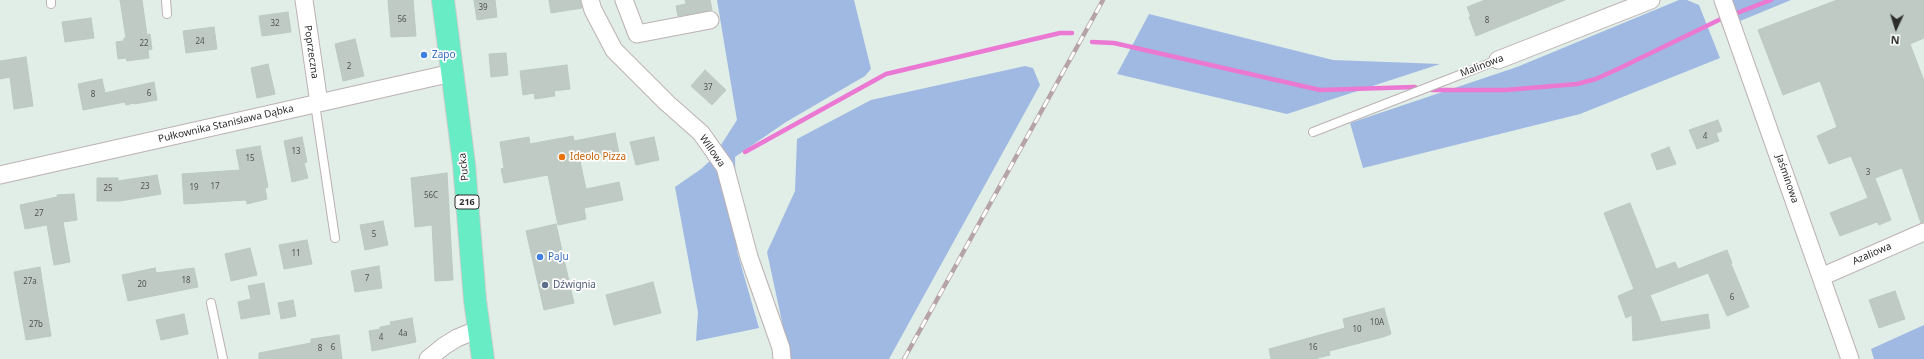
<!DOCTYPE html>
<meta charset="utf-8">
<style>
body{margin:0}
#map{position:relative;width:1924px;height:359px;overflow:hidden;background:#e0eee7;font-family:"Noto Sans",sans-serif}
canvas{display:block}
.north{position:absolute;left:1876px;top:8px;width:40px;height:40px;-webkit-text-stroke:3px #fff;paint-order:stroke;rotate:184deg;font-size:11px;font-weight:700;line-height:16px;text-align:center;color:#2d2d2d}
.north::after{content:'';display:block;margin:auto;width:14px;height:18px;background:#2d2d2d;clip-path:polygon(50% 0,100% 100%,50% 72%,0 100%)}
</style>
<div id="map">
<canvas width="1924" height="359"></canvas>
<div class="north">N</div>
</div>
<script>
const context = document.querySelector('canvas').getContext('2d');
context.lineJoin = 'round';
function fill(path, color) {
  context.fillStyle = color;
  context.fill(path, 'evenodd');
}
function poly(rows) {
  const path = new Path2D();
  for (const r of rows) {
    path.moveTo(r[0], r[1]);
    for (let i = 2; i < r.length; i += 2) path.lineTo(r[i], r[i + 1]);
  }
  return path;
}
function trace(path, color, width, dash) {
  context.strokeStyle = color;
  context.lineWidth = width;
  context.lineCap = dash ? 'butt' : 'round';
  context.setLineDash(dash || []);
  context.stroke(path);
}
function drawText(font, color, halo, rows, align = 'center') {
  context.font = font + ' "Noto Sans",sans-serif';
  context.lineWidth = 3.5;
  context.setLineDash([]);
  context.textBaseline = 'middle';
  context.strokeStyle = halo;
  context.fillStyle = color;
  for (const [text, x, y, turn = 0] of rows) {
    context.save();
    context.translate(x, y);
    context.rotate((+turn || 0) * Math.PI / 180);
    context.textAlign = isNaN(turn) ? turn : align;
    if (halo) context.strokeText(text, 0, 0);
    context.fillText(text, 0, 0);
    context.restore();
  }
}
const green = poly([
 [717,0,854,0,871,69,865,76,786,122,735,157,737,251,759,328,696,341,698,312,675,187,701,169,712,159,737,120],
 [1679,0,1687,0,1699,5,1720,58,1580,114,1363,168,1350,123,1517,67],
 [1732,0,1791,0,1740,21],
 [1149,14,1333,60,1440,64,1287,114,1117,74],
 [1025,66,1033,68,1040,85,889,359,790,359,767,252,795,191,797,139,871,100],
 [1924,325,1924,359,1874,359,1871,349]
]);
const stream = poly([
 [1737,13,1771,0],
 [1092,42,1114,43,1320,90,1415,87],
 [1432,90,1506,90,1577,84,1596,79,1620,68,1723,18],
 [745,152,886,74,1060,33,1072,33]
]);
const building = poly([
 [120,0,142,0,147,35,150,34,152,49,148,50,149,58,127,61,126,58,118,59,116,42,124,41,124,38,126,38,120,0],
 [388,0,413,0,416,36,391,37,388,0],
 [474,0,495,0,497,17,477,20,474,0],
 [549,0,580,0,582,8,551,13,549,0],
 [685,0,710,0,712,10,678,16,676,6,686,4,685,0],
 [1485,0,1565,0,1476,36,1469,17,1471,17,1467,7,1485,0],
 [1837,0,1924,0,1924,38,1910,44,1924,81,1924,222,1921,223,1902,168,1875,178,1891,220,1879,225,1877,222,1840,236,1830,213,1868,198,1851,156,1829,164,1817,136,1837,127,1820,81,1783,95,1758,30,1837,0],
 [288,12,291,32,262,36,259,16,288,12],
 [91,18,94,38,65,42,62,22,91,18],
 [214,27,217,49,186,53,183,31,214,27],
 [355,39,364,76,343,81,335,44,355,39],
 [506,53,508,75,491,77,489,54,506,53],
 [26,57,33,106,14,109,10,77,0,79,0,61,26,57],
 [268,64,275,94,257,98,251,68,268,64],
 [567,65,570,89,554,91,555,96,535,99,534,93,523,95,520,71,567,65],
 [705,70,726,90,712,105,691,86,705,70],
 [102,79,105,93,154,82,157,100,135,104,134,103,126,105,125,102,83,110,78,84,102,79],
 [1718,120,1722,131,1716,133,1719,141,1697,149,1689,130,1718,120],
 [615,133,619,153,580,161,586,189,619,182,623,200,584,208,586,219,558,225,548,175,504,183,501,169,504,168,500,142,529,137,530,144,573,136,574,141,615,133],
 [302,137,307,162,304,163,308,178,292,182,284,141,302,137],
 [654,137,659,160,636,165,630,142,654,137],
 [260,146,268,187,265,188,267,199,247,204,246,200,184,204,182,174,240,170,236,150,260,146],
 [1669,147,1676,164,1657,170,1651,154,1669,147],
 [447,173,453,280,435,281,432,225,415,227,411,178,447,173],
 [157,175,161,194,120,201,97,201,97,178,118,178,118,181,157,175],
 [74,194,77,220,63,222,70,262,54,265,47,225,25,229,20,205,57,197,57,195,74,194],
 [1630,203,1656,269,1675,262,1678,269,1727,250,1732,263,1731,264,1749,307,1727,316,1708,273,1650,295,1661,322,1708,314,1710,328,1633,341,1632,315,1626,318,1618,296,1634,289,1604,213,1630,203],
 [383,221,388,245,365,250,360,225,383,221],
 [556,224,574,303,544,310,526,231,556,224],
 [307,240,312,264,284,269,279,245,307,240],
 [250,248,257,275,231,281,225,254,250,248],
 [379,266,382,288,355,292,351,271,379,266],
 [40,267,51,336,26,340,14,272,40,267],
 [155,268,156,273,194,268,198,287,128,301,122,275,155,268],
 [653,282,661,313,614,325,606,295,653,282],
 [264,283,270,314,241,319,238,302,251,299,248,286,264,283],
 [1895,291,1905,319,1879,328,1869,300,1895,291],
 [293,300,296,316,281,319,278,303,293,300],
 [1384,308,1391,334,1383,337,1329,351,1330,355,1314,359,1271,359,1269,349,1345,328,1343,319,1384,308],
 [184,314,188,334,161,340,156,320,184,314],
 [412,318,416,342,372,351,369,331,380,329,380,327,391,325,390,322,412,318],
 [339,335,342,359,259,359,259,353,311,343,311,339,339,335]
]);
const service = poly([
 [51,0,51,4],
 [166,0,167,14],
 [315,104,335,238],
 [1313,132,1498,60],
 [211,303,223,359]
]);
const minor = poly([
 [304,0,319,103],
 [590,0,593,10,614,50,667,103,701,133,725,167,749,257,781,348,782,359],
 [624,0,637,34,710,20],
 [1723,0,1850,359],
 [1498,60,1651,0],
 [0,175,452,73],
 [1821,277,1924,232],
 [428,359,444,346,457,338,469,333,480,331]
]);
const primary = poly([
 [443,0,464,164,475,300,483,359]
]);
const rail = poly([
 [904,359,1103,0]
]);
const markers = [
 [424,55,4,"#3f7fe0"],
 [562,157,4,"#e8710a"],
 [540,257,4,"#3f7fe0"],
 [545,285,4,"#5c6f8a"]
];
const numberNames = [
 ["39",483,8],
 ["56",402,20],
 ["8",1487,21],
 ["32",275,24],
 ["24",200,42],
 ["22",144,44],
 ["2",349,67],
 ["37",708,88],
 ["6",149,94],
 ["8",93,95],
 ["4",1705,137],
 ["13",296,152],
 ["15",250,159],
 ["3",1868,173],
 ["23",145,187],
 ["17",215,187],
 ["19",194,188],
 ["25",108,189],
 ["56C",431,196],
 ["27",39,214],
 ["5",374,235],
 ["11",296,254],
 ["7",367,279],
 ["18",186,281],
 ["27a",30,282],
 ["20",142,285],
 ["6",1732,298],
 ["10A",1377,323],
 ["27b",36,325],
 ["10",1357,330],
 ["4a",403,334],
 ["4",381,338],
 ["6",333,348],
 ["16",1313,348],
 ["8",320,349]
];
const shields = [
 [467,202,24]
];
const shieldNames = [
 ["216",467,202]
];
const streetNames = [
 ["Poprzeczna",311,52,82],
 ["Malinowa",1482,66,-21],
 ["Pułkownika Stanisława Dąbka",226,124,-13],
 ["Willowa",712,151,55],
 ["Pucka",464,167,-96],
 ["Jaśminowa",1787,179,71],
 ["Azaliowa",1872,254,-23]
];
const shopNames = [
 ["Zapo",432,55],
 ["PaJu",548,257]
];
const foodNames = [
 ["Ideolo Pizza",570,157]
];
const serviceNames = [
 ["Dźwignia",553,285]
];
fill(green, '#9fb9e2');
trace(stream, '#eb78d2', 4.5);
fill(building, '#bfcac4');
trace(building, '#bac9c3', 1);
trace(service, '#bdb0b3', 10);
trace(minor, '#bdb0b3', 19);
trace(primary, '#cdcdcd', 24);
trace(service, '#fff', 8);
trace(minor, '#fff', 17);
trace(primary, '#67ecc6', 22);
trace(rail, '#b6a3a7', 4.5);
trace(rail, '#fff', 3, [9]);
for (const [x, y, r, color] of markers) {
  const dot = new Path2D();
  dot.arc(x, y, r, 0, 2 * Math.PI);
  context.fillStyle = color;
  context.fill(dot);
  trace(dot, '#fff', 1.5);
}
drawText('8px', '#525453', null, numberNames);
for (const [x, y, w] of shields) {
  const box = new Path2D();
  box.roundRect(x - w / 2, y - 7, w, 14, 3);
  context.fillStyle = '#fff';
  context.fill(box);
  trace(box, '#2d2d2d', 1);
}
drawText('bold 9px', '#2d2d2d', null, shieldNames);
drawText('10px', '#2d2d2d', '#fff', streetNames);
drawText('10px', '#366cbe', '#fff', shopNames, 'left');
drawText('10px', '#c56008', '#fff', foodNames, 'left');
drawText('10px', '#4e5e75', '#fff', serviceNames, 'left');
</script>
